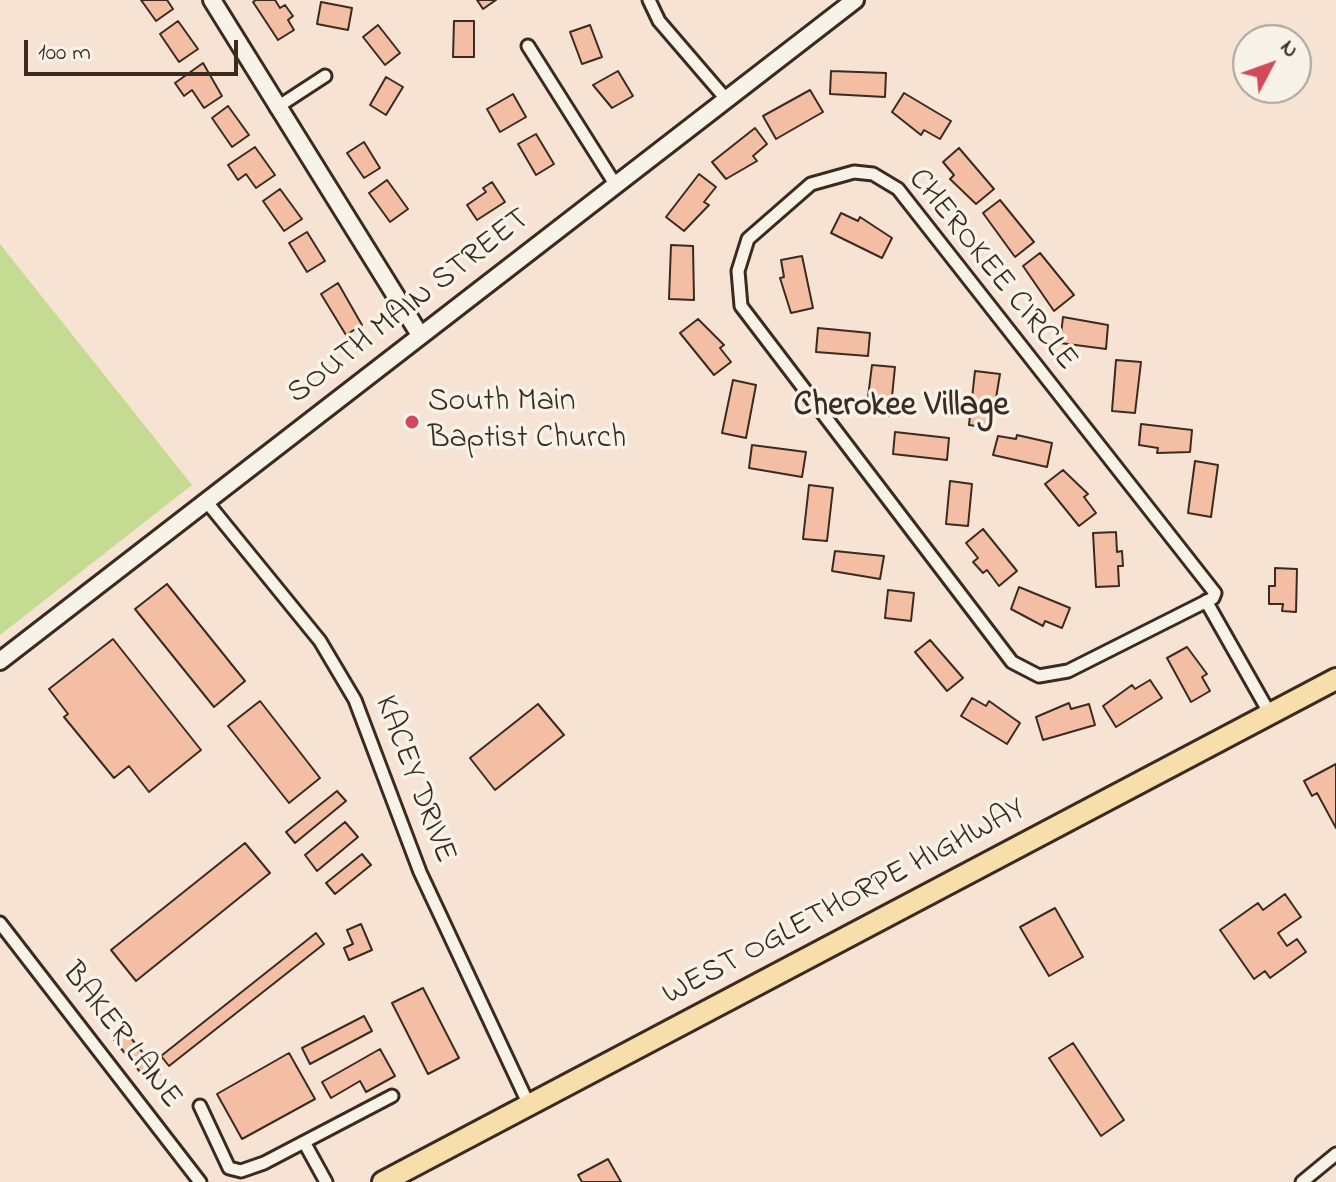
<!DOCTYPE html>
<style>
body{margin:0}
#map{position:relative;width:1336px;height:1182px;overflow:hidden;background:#f6e3d4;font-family:"Indie Flower",sans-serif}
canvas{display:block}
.north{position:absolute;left:1232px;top:24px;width:80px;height:80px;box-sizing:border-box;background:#f7f3e8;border:2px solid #aca397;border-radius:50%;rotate:49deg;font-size:22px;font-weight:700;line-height:32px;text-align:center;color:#3b2a1e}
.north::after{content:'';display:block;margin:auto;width:28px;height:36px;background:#d1495b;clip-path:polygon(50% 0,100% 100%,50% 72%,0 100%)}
.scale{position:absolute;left:24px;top:40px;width:214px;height:36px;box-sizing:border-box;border:4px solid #3b2a1e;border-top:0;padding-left:10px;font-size:24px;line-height:28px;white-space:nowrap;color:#3b2a1e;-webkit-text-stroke:6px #f7f3e8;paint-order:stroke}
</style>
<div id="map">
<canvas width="1336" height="1182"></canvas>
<div class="north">N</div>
<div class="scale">100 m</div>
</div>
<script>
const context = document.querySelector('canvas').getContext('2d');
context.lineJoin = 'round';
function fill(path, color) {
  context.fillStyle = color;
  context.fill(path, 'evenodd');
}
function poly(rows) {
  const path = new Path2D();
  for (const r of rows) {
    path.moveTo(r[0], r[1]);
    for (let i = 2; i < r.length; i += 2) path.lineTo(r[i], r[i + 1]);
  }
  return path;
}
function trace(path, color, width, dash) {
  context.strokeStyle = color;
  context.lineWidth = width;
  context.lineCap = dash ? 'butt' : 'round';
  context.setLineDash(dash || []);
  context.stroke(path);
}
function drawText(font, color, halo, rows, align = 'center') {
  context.font = font + ' "Indie Flower",sans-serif';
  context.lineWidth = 7;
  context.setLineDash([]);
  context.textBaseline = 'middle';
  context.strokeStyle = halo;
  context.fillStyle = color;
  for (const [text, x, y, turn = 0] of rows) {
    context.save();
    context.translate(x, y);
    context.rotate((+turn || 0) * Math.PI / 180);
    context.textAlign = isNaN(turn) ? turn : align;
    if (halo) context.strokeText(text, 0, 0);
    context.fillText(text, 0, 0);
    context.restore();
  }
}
const green = poly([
 [0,244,192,485,0,635]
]);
const building = poly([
 [141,0,167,0,173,9,156,21,141,0],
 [256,0,275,0,280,8,285,5,293,16,288,20,294,30,278,40,253,2,256,0],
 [477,0,496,0,483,9,477,0],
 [321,2,352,8,348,30,317,24,321,2],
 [178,21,198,49,179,62,160,34,178,21],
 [454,21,474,21,474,57,453,57,454,21],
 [378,25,400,53,385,65,363,37,378,25],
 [590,25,602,57,582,64,570,32,590,25],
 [203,63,222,96,204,108,192,90,184,96,175,83,203,63],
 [618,71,633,96,612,108,593,85,618,71],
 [831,71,886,73,885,97,830,94,831,71],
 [386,77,403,87,386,115,370,105,386,77],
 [810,90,823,112,776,139,763,116,810,90],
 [904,93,951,121,940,139,924,130,921,135,892,112,904,93],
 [513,94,526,117,500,132,487,109,513,94],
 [228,106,249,135,232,147,212,118,228,106],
 [755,128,767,144,753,156,757,161,726,179,712,162,755,128],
 [536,134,554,164,536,175,518,144,536,134],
 [364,142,380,168,364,178,347,153,364,142],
 [255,147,275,175,256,188,246,174,238,180,228,165,255,147],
 [959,148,994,189,976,204,950,179,954,175,943,162,959,148],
 [699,174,716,187,704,202,709,205,684,231,666,217,699,174],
 [387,180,408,209,390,222,369,193,387,180],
 [492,182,505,202,477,220,467,205,486,192,483,188,492,182],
 [280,189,302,219,284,231,263,201,280,189],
 [1000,200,1034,242,1015,257,983,213,1000,200],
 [841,213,858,221,860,217,892,238,882,258,831,233,841,213],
 [307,232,325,261,307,272,289,243,307,232],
 [671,245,693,246,694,300,669,299,671,245],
 [1040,253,1074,295,1054,311,1023,266,1040,253],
 [802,256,813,308,791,313,780,278,784,277,781,260,802,256],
 [338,283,362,325,346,335,321,294,338,283],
 [1063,317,1108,325,1106,349,1060,343,1063,317],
 [698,319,724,345,720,348,731,362,714,375,680,333,698,319],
 [818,328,870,333,868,356,816,352,818,328],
 [1116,360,1141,362,1135,413,1112,411,1116,360],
 [872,365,895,367,890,416,866,413,872,365],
 [975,371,1000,374,991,428,969,425,975,371],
 [733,380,756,385,746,438,722,433,733,380],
 [1141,424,1192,430,1190,452,1157,453,1158,448,1139,445,1141,424],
 [895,432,949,438,947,460,893,454,895,432],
 [1017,435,1052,443,1047,467,993,455,998,436,1016,439,1017,435],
 [752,445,806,452,802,477,749,468,752,445],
 [1195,461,1218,465,1211,517,1188,513,1195,461],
 [1063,470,1088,494,1084,497,1096,513,1079,526,1045,484,1063,470],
 [950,481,972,484,968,526,946,524,950,481],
 [809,485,833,488,827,541,803,539,809,485],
 [983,529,1017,571,999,586,987,570,983,573,973,562,978,558,966,543,983,529],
 [1116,532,1117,552,1122,551,1123,566,1118,566,1119,586,1096,587,1093,533,1116,532],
 [835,551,884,556,880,579,832,571,835,551],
 [1275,568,1297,569,1296,612,1282,611,1283,604,1269,604,1269,586,1275,586,1275,568],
 [167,584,245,681,214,707,135,609,167,584],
 [1019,587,1070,608,1062,628,1045,621,1043,626,1011,609,1019,587],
 [888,590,914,593,911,621,885,618,888,590],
 [113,639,201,750,149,792,129,766,114,778,64,717,68,714,49,689,113,639],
 [930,640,963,678,947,691,915,652,930,640],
 [1187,647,1207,674,1202,677,1210,691,1191,702,1167,658,1187,647],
 [1150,680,1162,698,1116,727,1103,706,1132,685,1135,689,1150,680],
 [972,698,986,706,989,701,1020,723,1007,744,961,716,972,698],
 [260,701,320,778,289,803,228,726,260,701],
 [1069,703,1071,709,1089,704,1095,725,1043,740,1036,717,1069,703],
 [538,704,564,735,495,790,470,758,538,704],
 [1336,764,1336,828,1317,793,1312,796,1304,781,1336,764],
 [337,791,346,801,295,843,286,832,337,791],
 [345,822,358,837,317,871,305,855,345,822],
 [245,843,270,873,136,981,111,950,245,843],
 [362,854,371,865,335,894,326,883,362,854],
 [1285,894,1301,917,1278,933,1287,946,1297,939,1306,952,1270,978,1265,971,1254,979,1220,930,1258,903,1263,910,1285,894],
 [1055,908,1083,957,1049,976,1020,927,1055,908],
 [361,924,372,950,349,960,344,948,353,944,347,930,361,924],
 [316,933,324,944,169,1066,161,1056,316,933],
 [423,988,459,1058,428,1074,392,1003,423,988],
 [364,1016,372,1031,310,1064,302,1048,364,1016],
 [122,1027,160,1074,149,1083,111,1036,122,1027],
 [1073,1043,1124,1120,1101,1136,1049,1058,1073,1043],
 [380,1049,395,1076,366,1092,360,1081,331,1098,322,1082,380,1049],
 [289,1053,315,1099,242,1139,217,1094,289,1053],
 [608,1159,621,1182,582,1182,578,1175,608,1159]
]);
const street = poly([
 [649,0,659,21,726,99],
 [528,46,615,184],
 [276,108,325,76],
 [854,172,873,174,898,189,1215,593,1213,598,1068,671,1039,676,1012,662,741,306,738,271,748,239,811,184,854,172],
 [206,501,320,641,355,700,420,872,529,1105],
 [1206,601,1270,714],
 [0,923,200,1182],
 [200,1106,229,1168,241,1171,264,1163,392,1096],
 [304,1142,326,1182],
 [1302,1182,1336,1154]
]);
const secondary = poly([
 [212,0,420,335],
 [0,661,855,0]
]);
const highway = poly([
 [383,1182,1336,679]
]);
const markers = [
 [412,422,8,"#d1495b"]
];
const streetNames = [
 ["CHEROKEE CIRCLE",991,271,51],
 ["SOUTH MAIN STREET",410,308,-38],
 ["KACEY DRIVE",413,780,69],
 ["WEST OGLETHORPE HIGHWAY",845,904,-28],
 ["BAKER LANE",120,1037,52]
];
const poiNames = [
 ["South Main",428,404],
 ["Baptist Church",428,441]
];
const neighbourhoodNames = [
 ["Cherokee Village",901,408]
];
fill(green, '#c4db91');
fill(building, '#f3bea4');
trace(building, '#3b2a1e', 2);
trace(street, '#3b2a1e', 17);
trace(secondary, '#3b2a1e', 22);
trace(highway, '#3b2a1e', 26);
trace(street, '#f7f3e8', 11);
trace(secondary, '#f7f3e8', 16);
trace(highway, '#f8deab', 20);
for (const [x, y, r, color] of markers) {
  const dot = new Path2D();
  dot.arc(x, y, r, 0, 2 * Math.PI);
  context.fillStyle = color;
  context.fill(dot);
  trace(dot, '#f7f3e8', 3);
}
drawText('32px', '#3b2a1e', '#f7f3e8', streetNames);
drawText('32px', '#3b2a1e', '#f7f3e8', poiNames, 'left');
drawText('bold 34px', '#3b2a1e', '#f7f3e8', neighbourhoodNames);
</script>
